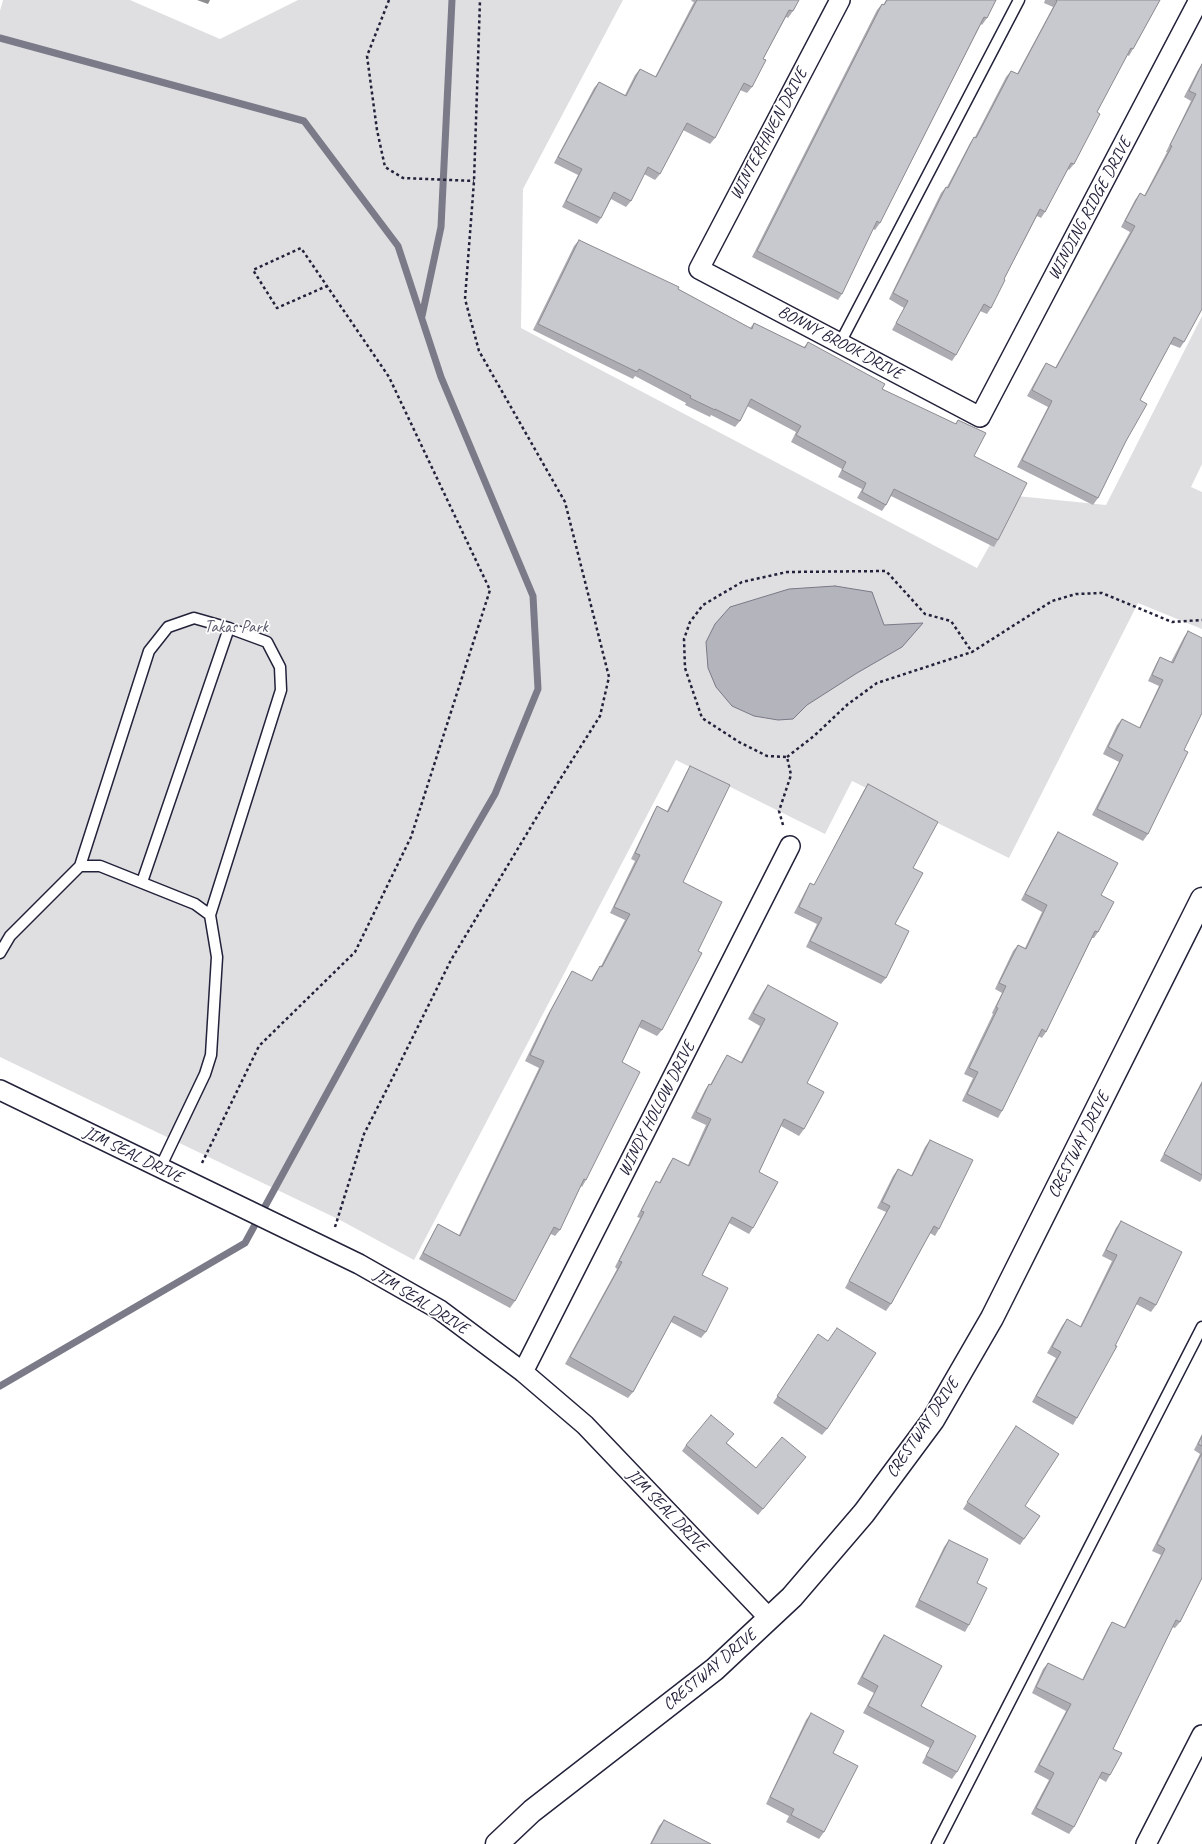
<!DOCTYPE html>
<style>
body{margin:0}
canvas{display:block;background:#fff}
</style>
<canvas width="1202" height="1844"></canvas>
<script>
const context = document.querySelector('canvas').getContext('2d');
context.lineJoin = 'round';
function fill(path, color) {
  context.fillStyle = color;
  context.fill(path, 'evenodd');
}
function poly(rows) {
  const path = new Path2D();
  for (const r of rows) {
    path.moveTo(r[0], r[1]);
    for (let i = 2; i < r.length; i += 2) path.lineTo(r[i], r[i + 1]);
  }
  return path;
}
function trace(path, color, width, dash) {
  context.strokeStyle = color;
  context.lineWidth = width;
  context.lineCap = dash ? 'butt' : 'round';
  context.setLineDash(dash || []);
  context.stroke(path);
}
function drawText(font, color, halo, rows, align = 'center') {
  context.font = font + ' Caveat,sans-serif';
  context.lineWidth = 3.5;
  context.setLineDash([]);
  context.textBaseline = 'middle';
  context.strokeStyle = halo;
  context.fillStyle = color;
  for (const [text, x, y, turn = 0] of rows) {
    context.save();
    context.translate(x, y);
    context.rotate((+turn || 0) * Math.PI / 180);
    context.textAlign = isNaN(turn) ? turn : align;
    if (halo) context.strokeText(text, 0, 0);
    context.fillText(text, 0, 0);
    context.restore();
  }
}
const green = poly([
 [3,0,130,0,220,39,298,0,623,0,523,189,521,328,977,568,1017,496,1106,505,1202,316,1202,464,1191,487,1202,492,1202,629,1138,603,1009,858,852,781,825,834,676,760,414,1260,340,1220,0,1057,0,11]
]);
const water = poly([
 [835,586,872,592,884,625,923,623,902,647,857,673,807,705,793,719,778,720,754,716,732,706,716,687,708,668,706,642,715,624,730,607,789,589,835,586]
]);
const stream = poly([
 [0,38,304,121,398,246,441,377,533,596,538,689,495,794,419,925,245,1243,0,1386],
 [422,316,441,227,452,0]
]);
const path = poly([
 [389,0,367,56,377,130,385,167,403,178,474,181],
 [787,757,814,736,848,704,877,683,972,652,1052,601,1076,594,1102,593,1172,622,1202,620],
 [783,825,779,811,791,775,787,757,767,756,739,742,702,718,685,668,684,639,690,622,703,605,742,582,787,572,886,571,925,614,951,621,972,652],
 [202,1163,259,1046,355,952,411,837,490,590,389,377,301,248,253,270,277,308,327,286],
 [335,1227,364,1134,390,1083,451,960,547,800,600,716,609,677,565,502,479,351,465,299,474,181,480,0]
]);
const service = poly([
 [840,343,1019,0],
 [80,866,149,651,168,627,194,618,229,628,267,642,280,667,281,690,210,915],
 [142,882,229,628],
 [0,953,10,936,80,866,100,866,195,904,210,915,217,957,211,1055,205,1074,160,1168],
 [937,1844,1202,1327]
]);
const minor = poly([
 [840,0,699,269,980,417,1199,0],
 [0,1090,359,1264,440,1310,523,1372,585,1425,769,1618],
 [523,1372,790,846],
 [1146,1844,1202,1735]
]);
const secondary = poly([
 [497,1844,532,1811,715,1669,792,1597,864,1513,933,1420,992,1318,1202,899]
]);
const wall = poly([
 [692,0,799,0,793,11,788,18,786,17,763,59,752,87,747,93,740,90,715,138,710,144,683,130,660,174,655,180,644,174,631,201,626,207,611,199,601,218,597,224,562,207,578,175,554,163,594,88,599,82,625,95,635,75,640,69,655,77,694,2,691,1],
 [886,0,996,0,987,18,982,25,981,24,880,223,875,230,873,229,842,294,838,300,752,257,877,10,882,4,883,5],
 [1045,0,1160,0,1133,49,1129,56,1127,55,1097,112,1074,164,1069,170,1068,169,1045,212,1041,218,1037,216,1004,279,991,308,987,314,980,311,956,355,952,361,892,330,904,308,889,299,941,193,946,187,947,187,970,143,974,137,975,137,1006,77,1011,71,1017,74,1053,7,1044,3],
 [1202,64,1184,342,1180,348,1170,344,1140,400,1126,441,1098,498,1093,505,1017,467,1048,407,1027,396,1042,369,1046,363,1055,368,1130,232,1121,227,1135,200,1140,193,1144,196,1167,152,1166,152,1191,101,1184,97,1198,70],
 [579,240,678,289,750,328,754,323,804,347,808,342,882,389,955,424,958,420,974,456,998,540,994,547,891,496,886,505,882,511,857,498,862,489,838,477,842,469,791,442,796,432,747,406,740,421,735,427,711,415,710,417,685,405,686,403,635,376,633,379,533,330,574,246],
 [1188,631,1184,750,1148,834,1143,841,1092,815,1119,762,1103,754,1117,725,1122,719,1139,728,1159,686,1148,681,1156,664,1160,657,1171,662,1184,637],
 [690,766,683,882,698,951,662,1030,657,1036,639,1027,622,1062,586,1180,582,1187,581,1186,560,1230,555,1236,551,1234,515,1301,510,1308,419,1259,434,1231,438,1224,459,1235,539,1068,525,1061,547,1016,568,978,572,971,591,981,596,972,600,966,601,966,625,920,610,913,635,861,631,859,653,813,657,806,667,811,686,773],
 [868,784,913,868,895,924,886,978,881,984,806,947,817,924,794,913,806,890,810,883,814,885,864,790],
 [1058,832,1101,895,1098,932,1094,938,1092,938,1046,1032,1042,1038,1038,1036,1002,1111,998,1118,962,1101,973,1078,964,1074,993,1014,992,1013,1002,993,995,989,1013,951,1018,945,1025,948,1042,912,1021,900,1054,838],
 [768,985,807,1083,804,1129,799,1136,781,1126,759,1172,753,1228,749,1234,729,1223,702,1275,706,1332,701,1338,671,1322,633,1392,628,1398,565,1364,617,1269,615,1267,640,1218,637,1217,652,1188,656,1181,659,1183,669,1164,673,1158,688,1165,706,1125,691,1118,705,1090,709,1084,710,1085,723,1061,727,1055,741,1062,760,1026,748,1019,763,992],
 [1202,1081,1202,1179,1200,1182,1160,1161],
 [930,1140,939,1229,935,1236,930,1233,891,1304,886,1311,845,1288,886,1212,877,1208,893,1176,898,1169,911,1176,925,1147],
 [1121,1221,1156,1305,1151,1312,1136,1304,1077,1418,1073,1425,1032,1402,1056,1358,1047,1353,1062,1326,1067,1319,1080,1327,1112,1261,1102,1256,1116,1228],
 [813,1341,827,1429,822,1435,773,1403],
 [1016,1426,1025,1506,1024,1539,1020,1545,963,1509],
 [1202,1434,1202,1578,1180,1622,1175,1628,1172,1627,1113,1749,1110,1775,1106,1782,1099,1778,1074,1827,1069,1834,1031,1814,1049,1780,1034,1772,1066,1711,1032,1693,1043,1669,1048,1663,1082,1680,1108,1628,1112,1622,1124,1628,1161,1555,1152,1551,1200,1454,1194,1450],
 [727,1443,756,1468,806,1457,801,1463,758,1515,682,1451,686,1445],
 [949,1540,977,1583,969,1625,965,1632,915,1607,944,1547],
 [884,1635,921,1706,957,1772,952,1779,922,1763,930,1748,863,1713,874,1693,857,1684,879,1642],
 [811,1713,824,1832,819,1839,786,1822,789,1816,766,1804,806,1720],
 [664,1820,711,1844,650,1844,659,1826]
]);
const shadedWall = poly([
 [197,0,210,0,208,4]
]);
const building = poly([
 [697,0,799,0,793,11,789,10,763,59,766,60,752,87,744,83,715,138,687,123,660,174,648,167,631,201,614,192,601,218,566,201,582,169,558,157,599,82,626,96,640,69,656,77,697,0],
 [887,0,996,0,987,18,984,17,880,223,877,221,842,294,757,251,882,4,884,5,887,0],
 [1056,0,1160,0,1133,49,1131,48,1097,112,1100,114,1074,164,1071,163,1045,212,1040,209,1004,279,1005,280,991,308,984,304,956,355,896,323,908,301,893,293,946,187,948,188,974,137,976,138,1011,71,1018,74,1057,1,1056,0],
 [1202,64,1202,309,1184,342,1174,337,1140,400,1147,404,1126,441,1098,498,1022,460,1052,401,1032,390,1046,363,1056,368,1135,226,1125,221,1140,193,1145,196,1172,146,1170,145,1196,94,1189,91,1202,64],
 [579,240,679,287,678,289,752,329,754,323,805,348,808,342,885,384,882,389,956,424,958,420,986,433,974,456,1027,483,998,540,894,489,886,505,862,492,866,483,842,470,846,462,796,435,801,426,751,399,740,421,715,409,715,410,690,398,691,396,639,369,637,372,538,324,579,240],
 [1188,631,1202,638,1202,713,1184,750,1188,752,1148,834,1097,809,1123,755,1108,747,1122,719,1140,728,1163,680,1152,675,1160,657,1173,663,1188,631],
 [690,766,730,785,683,882,722,902,698,951,702,953,662,1030,642,1020,622,1062,640,1072,586,1180,584,1179,560,1230,554,1227,515,1301,423,1253,438,1224,460,1236,544,1061,530,1055,551,1010,572,971,592,981,600,966,602,967,630,914,614,907,640,855,635,853,657,806,668,812,690,766],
 [868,784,938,822,913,868,923,873,895,924,909,931,886,978,810,941,822,918,799,907,810,883,814,885,868,784],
 [1058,832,1118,863,1101,895,1114,902,1098,932,1095,931,1046,1032,1042,1029,1002,1111,967,1094,978,1072,969,1068,998,1008,996,1007,1006,986,999,983,1018,945,1026,949,1047,905,1025,894,1058,832],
 [768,985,838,1023,807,1083,824,1092,804,1129,784,1119,759,1172,778,1182,753,1228,732,1217,702,1275,728,1288,706,1332,674,1316,633,1392,570,1357,622,1262,619,1261,644,1212,641,1211,656,1181,660,1183,673,1158,689,1166,711,1119,696,1112,709,1084,711,1085,727,1055,742,1063,765,1019,753,1013,768,985],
 [1202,1083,1202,1175,1164,1154,1202,1083],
 [930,1140,973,1160,939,1229,934,1226,891,1304,849,1281,890,1206,882,1202,898,1169,912,1176,930,1140],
 [1121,1221,1182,1252,1156,1305,1140,1297,1115,1346,1117,1346,1077,1418,1036,1396,1061,1352,1052,1347,1067,1319,1081,1327,1117,1255,1106,1250,1121,1221],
 [837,1328,876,1353,827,1429,777,1396,818,1334,828,1341,837,1328],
 [711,1415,734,1434,726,1443,756,1468,782,1437,806,1457,763,1509,686,1445,711,1415],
 [1016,1426,1059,1454,1025,1506,1040,1516,1024,1539,967,1502,1016,1426],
 [1202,1436,1202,1446,1198,1444,1202,1436],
 [1202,1453,1202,1578,1180,1622,1176,1620,1113,1749,1122,1753,1110,1775,1102,1772,1074,1827,1036,1808,1054,1773,1039,1765,1071,1704,1036,1687,1048,1663,1083,1680,1112,1622,1125,1628,1165,1549,1157,1544,1202,1453],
 [949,1540,988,1559,977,1583,987,1588,969,1625,919,1600,949,1540],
 [884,1635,942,1666,921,1706,976,1736,957,1772,926,1756,934,1741,868,1706,878,1686,862,1677,884,1635],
 [811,1713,844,1731,833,1753,858,1766,824,1832,791,1815,794,1809,770,1797,811,1713],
 [664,1820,711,1844,651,1844,664,1820]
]);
const streetNames = [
 ["WINTERHAVEN DRIVE",769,134,-62],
 ["WINDING RIDGE DRIVE",1090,209,-62],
 ["BONNY BROOK DRIVE",840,343,28],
 ["WINDY HOLLOW DRIVE",657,1109,-63],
 ["CRESTWAY DRIVE",1079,1145,-63],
 ["JIM SEAL DRIVE",133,1155,26],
 ["JIM SEAL DRIVE",421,1302,32],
 ["CRESTWAY DRIVE",923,1428,-56],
 ["JIM SEAL DRIVE",667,1511,46],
 ["CRESTWAY DRIVE",710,1670,-40]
];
const parkNames = [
 ["Takas Park",236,628]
];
fill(green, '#dfdfe2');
fill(water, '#b4b4bc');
trace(water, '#7a7a88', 1);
trace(stream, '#7a7a88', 7);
trace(service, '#22223b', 13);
trace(minor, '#22223b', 22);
trace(secondary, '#22223b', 25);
trace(path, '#22223b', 2.5, [3, 3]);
trace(service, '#fff', 10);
trace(minor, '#fff', 19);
trace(secondary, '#fff', 22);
fill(wall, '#acacb2');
fill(shadedWall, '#8c8c91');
fill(building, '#c8c8cf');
trace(building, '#8c8c91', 1);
drawText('17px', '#22223b', '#fff', streetNames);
drawText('17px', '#5b5b6d', '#fff', parkNames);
</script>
